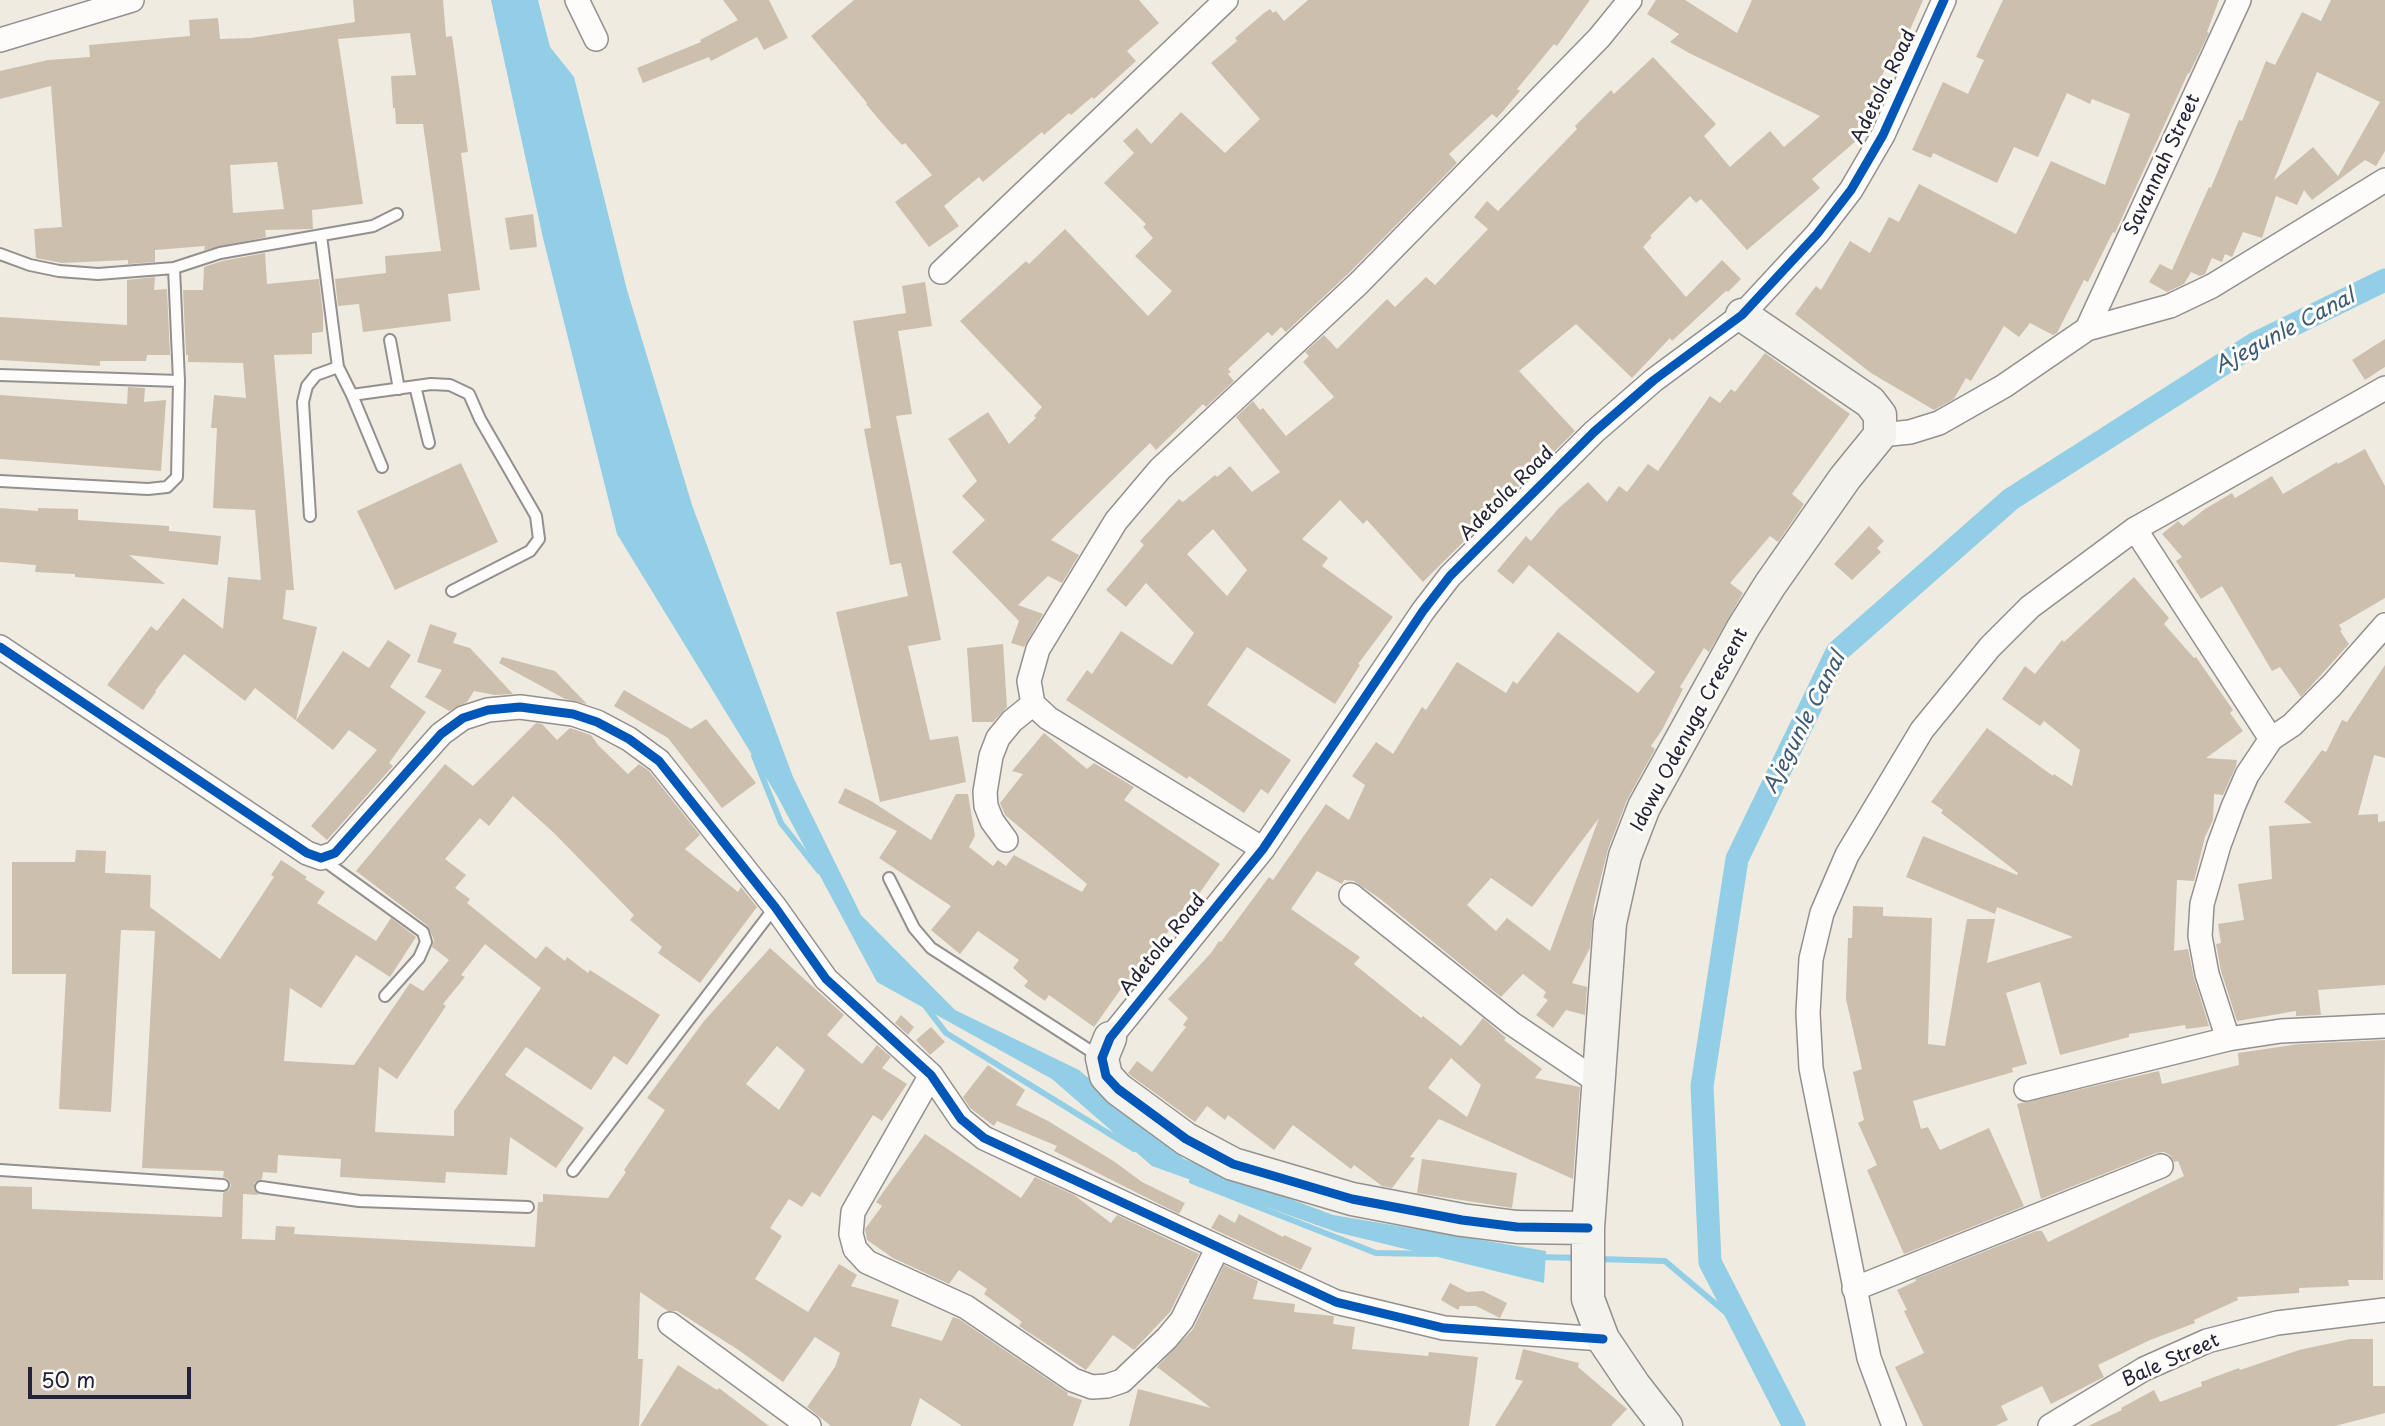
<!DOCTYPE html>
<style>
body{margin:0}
#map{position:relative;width:2385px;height:1426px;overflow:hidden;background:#f0ebe0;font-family:"Playpen Sans",sans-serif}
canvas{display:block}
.scale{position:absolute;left:28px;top:1367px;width:163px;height:32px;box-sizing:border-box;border:4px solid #22223b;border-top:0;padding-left:9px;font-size:21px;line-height:24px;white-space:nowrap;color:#22223b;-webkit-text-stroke:5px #fdfcf7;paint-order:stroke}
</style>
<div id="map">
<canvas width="2385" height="1426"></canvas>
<div class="scale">50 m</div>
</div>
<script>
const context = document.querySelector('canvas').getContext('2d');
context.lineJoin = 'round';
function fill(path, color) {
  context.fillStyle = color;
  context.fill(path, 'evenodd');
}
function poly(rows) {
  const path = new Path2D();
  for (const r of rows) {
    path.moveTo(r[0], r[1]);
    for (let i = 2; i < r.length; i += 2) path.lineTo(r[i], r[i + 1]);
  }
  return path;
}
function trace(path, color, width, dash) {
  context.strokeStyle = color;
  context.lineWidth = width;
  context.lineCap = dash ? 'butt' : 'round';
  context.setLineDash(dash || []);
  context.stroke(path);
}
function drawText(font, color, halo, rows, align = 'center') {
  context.font = font + ' "Playpen Sans",sans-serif';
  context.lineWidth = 6;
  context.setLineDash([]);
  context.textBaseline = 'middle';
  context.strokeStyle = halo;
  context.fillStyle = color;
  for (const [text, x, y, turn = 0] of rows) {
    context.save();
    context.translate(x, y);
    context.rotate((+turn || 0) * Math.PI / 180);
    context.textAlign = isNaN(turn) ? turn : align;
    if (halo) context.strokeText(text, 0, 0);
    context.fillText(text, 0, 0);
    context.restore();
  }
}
const water = poly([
 [491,0,538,0,550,47,574,77,627,290,692,505,793,777,861,915,955,1010,1079,1070,1184,1159,1333,1215,1546,1251,1544,1283,1336,1232,1152,1166,1052,1079,877,982,776,794,617,534,543,238]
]);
const stream = poly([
 [754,756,781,823,819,871],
 [923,1003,946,1033,1134,1149],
 [1192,1181,1376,1253,1434,1254],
 [1539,1257,1581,1258],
 [1599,1259,1665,1261,1743,1327]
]);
const canal = poly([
 [1794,1426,1710,1262,1702,1086,1737,859,1837,652,2011,499,2256,343,2385,280]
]);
const building = poly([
 [353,0,443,0,446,37,452,36,468,152,461,153,480,290,448,294,451,321,363,332,359,304,338,306,335,279,386,273,385,256,441,251,423,124,396,124,395,108,393,108,391,76,416,75,410,33,338,39,363,204,312,210,313,229,265,230,266,237,204,250,205,246,155,250,155,262,128,264,128,260,62,263,36,258,34,229,62,227,51,86,0,99,0,71,48,60,90,57,89,45,190,36,189,20,218,18,220,39,251,38,355,22],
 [277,162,284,209,233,213,230,165],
 [723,0,769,0,788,38,764,50,757,37,711,61,709,57,643,83,637,68,701,42,700,40,738,20],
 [854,0,1139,0,1159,23,1127,51,1136,61,1094,99,1092,97,1071,115,1069,113,1044,135,1042,132,983,182,979,177,944,206,959,226,929,247,895,202,932,175,905,143,902,145,881,122,866,104,867,103,811,36],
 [1308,0,1590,0,1557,46,1554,44,1517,89,1520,91,1497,118,1492,114,1449,154,1457,163,1349,273,1286,332,1281,327,1272,336,1268,332,1228,369,1231,372,1228,374,1234,381,1206,407,1203,404,1156,450,1150,443,1051,540,1079,555,1062,583,1048,576,1018,605,1043,614,1024,647,1011,643,1019,621,952,552,985,520,962,496,977,481,948,439,988,412,1009,444,1036,418,1034,416,1042,407,960,321,1026,261,1029,264,1065,229,1148,316,1172,291,1135,256,1153,238,1143,227,1146,224,1104,183,1134,153,1123,141,1137,128,1151,144,1181,112,1225,153,1260,119,1211,63,1237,41,1235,38,1264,13,1270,9,1273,13,1276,11,1284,21],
 [1656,0,1685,0,1737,33,1752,0,1923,0,1902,48,1896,46,1853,137,1857,140,1812,179,1820,188,1747,250,1701,199,1696,203,1690,196,1650,236,1652,237,1643,247,1686,297,1722,260,1741,279,1728,292,1726,291,1672,341,1670,338,1632,378,1576,324,1519,371,1575,431,1423,582,1367,520,1363,524,1340,500,1302,539,1328,558,1322,566,1393,617,1358,664,1360,665,1335,704,1247,647,1207,705,1291,760,1268,794,1261,789,1244,813,1189,776,1187,779,1066,700,1087,670,1092,674,1121,631,1172,665,1194,633,1146,583,1126,607,1106,590,1144,545,1140,541,1179,499,1183,502,1215,475,1217,477,1230,466,1252,492,1280,472,1236,417,1253,401,1260,410,1263,408,1286,436,1334,397,1303,362,1309,356,1305,352,1324,335,1337,349,1387,299,1395,307,1426,277,1435,285,1488,229,1474,217,1487,201,1498,211,1577,129,1575,126,1611,90,1614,94,1653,57,1716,124,1704,136,1730,167,1770,131,1784,147,1820,116,1689,53,1670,42,1679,34,1647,14],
 [1213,529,1247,570,1227,596,1187,554],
 [2003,0,2219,0,2207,32,2209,33,2189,74,2188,73,2115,233,2113,232,2088,282,2084,280,2057,333,2053,335,2030,323,2019,337,2004,326,1971,381,1966,378,1954,399,1934,410,1871,373,1795,314,1816,286,1821,290,1850,241,1870,253,1889,217,1899,222,1919,184,2016,234,2051,161,2105,185,2130,114,2092,99,2090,104,2067,93,2038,157,2014,147,1997,183,1933,153,1931,158,1912,150,1943,82,1968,94,1984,60,1976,57],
 [2331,0,2385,0,2385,151,2376,166,2365,160,2312,200,2304,190,2297,205,2276,196,2262,238,2243,232,2232,257,2225,254,2222,262,2212,258,2205,274,2200,276,2191,272,2184,284,2167,292,2149,282,2160,264,2172,270,2209,187,2211,188,2239,120,2242,121,2266,61,2275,65,2302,12,2321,21],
 [2317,72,2380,102,2338,176,2313,147,2274,180],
 [533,214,537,247,510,250,505,218],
 [265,253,267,284,319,279,323,313,323,332,312,333,312,354,274,355,294,590,286,590,283,619,317,627,296,720,343,651,369,668,388,640,411,655,390,687,426,712,389,763,393,766,327,840,311,826,377,750,349,730,333,750,255,688,245,701,184,654,155,691,156,692,143,710,107,685,151,626,157,631,183,598,223,629,228,577,261,580,255,510,213,508,217,428,211,428,214,395,246,398,243,363,188,362,188,355,186,355,183,290,203,290,204,267,222,261],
 [155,277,154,290,167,289,170,355,147,355,146,361,100,361,100,366,0,360,0,317,127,325,127,280],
 [925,282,932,326,898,331,912,414,896,416,941,640,908,646,930,740,958,736,966,782,880,802,836,612,908,596,901,563,890,565,864,429,871,428,853,321,906,313,902,286],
 [2385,339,2385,367,2365,380,2352,360],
 [1765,353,1850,414,1792,494,1804,504,1778,542,1770,536,1730,583,1743,593,1709,652,1704,648,1680,687,1683,689,1662,730,1651,746,1655,749,1627,800,1608,849,1594,905,1590,948,1572,983,1587,987,1585,1015,1566,1010,1553,1028,1536,1015,1548,1000,1543,997,1546,992,1523,974,1501,997,1379,898,1354,881,1344,880,1342,884,1317,871,1291,909,1360,957,1354,964,1421,1018,1423,1016,1461,1046,1483,1018,1506,1038,1504,1040,1542,1069,1535,1078,1580,1087,1573,1179,1439,1119,1410,1157,1415,1158,1392,1188,1382,1186,1354,1165,1351,1169,1293,1125,1274,1150,1228,1115,1225,1120,1207,1106,1195,1122,1130,1075,1128,1073,1137,1061,1152,1072,1186,1027,1183,1025,1188,1018,1168,999,1211,953,1219,941,1221,942,1269,877,1273,880,1326,804,1349,820,1365,785,1352,776,1376,742,1393,754,1422,707,1426,710,1457,662,1506,693,1513,681,1517,684,1558,632,1638,693,1655,672,1529,565,1513,584,1497,571,1526,536,1531,541,1558,509,1588,482,1607,502,1619,486,1627,492,1648,464,1658,471,1710,396,1720,403,1731,389,1735,392],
 [1599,818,1550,951,1507,918,1496,931,1467,905,1491,878,1532,907],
 [1451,1058,1481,1085,1467,1117,1428,1088],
 [128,387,145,388,144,402,166,400,161,471,0,459,0,395,127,404],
 [2365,449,2385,486,2385,598,2339,625,2342,630,2340,631,2349,644,2301,697,2280,667,2272,671,2222,586,2201,599,2176,561,2182,557,2162,534,2178,521,2183,526,2205,509,2232,493,2235,498,2272,476,2283,494,2337,462,2338,464],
 [461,463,498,542,395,590,357,511],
 [0,508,38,511,38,508,78,509,78,520,169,526,169,531,221,536,218,565,129,555,165,584,75,577,75,574,35,572,36,565,0,562],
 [1869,526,1884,541,1877,548,1881,552,1852,580,1834,564],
 [2134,577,2169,618,2164,624,2194,658,2196,657,2233,710,2230,713,2243,731,2206,758,2237,760,2236,766,2223,795,2214,794,2213,820,2205,837,2194,881,2177,880,2174,951,2188,949,2194,978,2209,1026,2186,1029,2185,1025,2129,1034,2129,1037,2060,1055,2040,982,2006,993,2027,1064,2012,1068,2013,1072,1913,1101,1921,1129,1928,1127,1940,1150,1989,1128,2024,1206,1904,1254,1867,1170,1877,1165,1858,1123,1864,1120,1853,1072,1862,1069,1846,999,1848,938,1852,938,1853,906,1883,907,1883,916,1932,918,1928,1044,1945,1046,1967,919,1995,919,1987,963,2073,937,1997,907,1995,914,1906,877,1923,836,2017,875,2018,873,1941,813,1943,810,1931,802,1987,728,2053,776,2054,774,2072,786,2080,750,2044,721,2040,726,2002,699,2025,666,2035,674,2062,640,2064,642],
 [430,624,457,633,453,643,470,648,513,694,495,695,474,691,467,702,449,711,425,697,442,670,417,662],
 [1003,644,1007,707,993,722,972,722,967,648],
 [502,657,555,671,587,704,565,699,499,663],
 [2385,665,2385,758,2374,755,2358,815,2378,814,2378,822,2385,821,2385,985,2318,990,2321,1015,2296,1016,2296,1011,2237,1021,2221,971,2216,944,2221,943,2218,924,2244,920,2238,884,2272,879,2269,826,2312,823,2284,802,2322,750,2326,752,2342,720,2347,722],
 [624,690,691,729,706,719,756,783,722,808,668,738,614,706],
 [536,723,542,724,557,740,570,728,591,735,598,745,628,774,639,764,649,771,700,835,685,849,738,892,741,887,757,907,700,983,658,953,662,947,630,920,634,915,554,833,513,796,489,826,480,818,445,859,466,875,455,888,470,899,467,903,536,959,546,946,565,961,567,957,588,973,590,970,660,1015,627,1065,614,1056,591,1090,526,1047,505,1075,584,1128,556,1168,510,1137,507,1175,446,1172,445,1183,340,1177,341,1159,278,1155,277,1173,263,1172,262,1179,254,1183,254,1189,259,1195,243,1194,242,1239,275,1240,276,1226,295,1227,294,1234,535,1247,538,1202,543,1202,543,1194,608,1198,626,1172,624,1170,665,1110,647,1098,704,1021,770,948,844,1015,827,1035,862,1064,877,1045,891,1057,882,1068,907,1084,882,1121,873,1115,820,1197,812,1192,802,1207,789,1199,770,1228,782,1236,755,1279,808,1312,839,1264,857,1275,851,1286,899,1300,891,1326,942,1341,953,1317,959,1319,1068,1393,1067,1395,1082,1400,1073,1426,962,1426,920,1398,911,1426,831,1426,807,1407,835,1367,840,1353,815,1337,783,1382,737,1349,677,1311,668,1311,640,1292,638,1359,643,1359,639,1426,0,1426,0,1186,32,1187,32,1209,222,1217,223,1193,229,1190,231,1185,228,1179,223,1177,224,1171,142,1168,155,931,121,930,111,1112,59,1109,66,974,12,974,12,862,75,862,76,850,106,851,105,873,151,875,150,907,220,959,274,877,271,875,281,860,307,877,305,879,325,892,317,903,376,941,391,918,416,937,390,977,356,955,321,1008,290,988,284,1061,354,1065,410,983,423,991,449,960,432,947,434,940,428,926,356,871,445,764,473,786],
 [485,944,541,988,454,1111,454,1136,375,1132,379,1067,397,1079,446,1006,443,1004,465,977,461,975],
 [777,1046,805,1070,779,1110,746,1084],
 [1044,733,1087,769,1094,763,1134,787,1124,800,1220,864,1196,898,1192,896,1159,945,1131,981,1128,979,1094,1027,1049,995,1045,1001,1024,986,1028,981,1013,968,1019,960,978,931,960,954,931,930,951,906,879,858,897,831,838,803,845,788,871,801,931,840,956,794,968,794,975,836,969,847,993,866,998,860,1006,866,1014,855,1082,892,1087,884,1005,815,1000,803,1023,774,1012,771],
 [901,1015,914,1027,908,1035,895,1023],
 [931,1027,945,1042,930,1055,916,1040],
 [2385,1040,2383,1280,2348,1280,2349,1286,2299,1288,2299,1293,2237,1297,2238,1300,2194,1320,2195,1323,2150,1340,2098,1365,2104,1377,2051,1404,2042,1386,2001,1406,2008,1420,1995,1426,1923,1426,1895,1367,1924,1353,1904,1311,1907,1310,1897,1290,1916,1281,1915,1279,2036,1231,2042,1231,2048,1242,2184,1176,2178,1161,2174,1162,2170,1155,2164,1152,2156,1153,2041,1199,2017,1104,2159,1071,2162,1084,2239,1065,2238,1053,2299,1044],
 [988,1065,1025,1090,1016,1105,1048,1121,1115,1162,1142,1182,1185,1203,1179,1214,1054,1151,1057,1146,997,1121,994,1126,970,1108,963,1097],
 [925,1134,1021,1198,1035,1177,1074,1195,1111,1223,1117,1215,1199,1254,1170,1312,1134,1350,1113,1335,1086,1370,1019,1326,1022,1322,984,1294,987,1289,959,1270,949,1284,893,1258,867,1240,865,1229,882,1206,876,1202],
 [1422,1159,1517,1173,1512,1208,1417,1193],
 [1219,1214,1235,1223,1239,1214,1283,1237,1284,1235,1312,1248,1301,1270,1211,1228],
 [1224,1265,1258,1281,1253,1299,1295,1304,1294,1312,1334,1316,1333,1324,1355,1327,1352,1349,1428,1356,1429,1352,1478,1357,1469,1426,1129,1426,1138,1389,1211,1408,1157,1367,1193,1329],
 [1450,1283,1467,1292,1483,1291,1507,1303,1500,1318,1476,1306,1460,1306,1458,1310,1441,1300],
 [2350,1339,2373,1339,2373,1386,2385,1386,2385,1413,2335,1426,2088,1426,2122,1410,2121,1408,2154,1390,2160,1402,2202,1386,2201,1382,2239,1368,2240,1370,2299,1350],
 [1523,1349,1579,1363,1578,1367,1627,1409,1611,1426,1495,1426,1523,1381,1515,1379],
 [678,1365,717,1390,719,1388,769,1426,640,1426]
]);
const lane = poly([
 [0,254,30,265,59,271,98,274,174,268,220,253,373,226,397,214],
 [390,340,399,389],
 [338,367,352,395,382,467],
 [0,375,179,381],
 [415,386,429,443],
 [352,395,431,384,450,385,469,394,480,419,536,516,539,539,530,551,452,591],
 [0,481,148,489,167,487,177,477,179,381,174,268],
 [310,516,303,402,307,386,316,375,338,367,321,236],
 [322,859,423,932,426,942,419,958,385,996],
 [889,878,914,928,931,948,1100,1057],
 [0,1170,223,1185],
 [573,1171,775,907],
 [261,1187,359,1201,528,1207]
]);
const street = poly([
 [577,0,596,39],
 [0,40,132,0],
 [941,272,1226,0],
 [2087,329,2239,0],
 [1880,435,1910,432,1939,423,2004,386,2087,329,2170,306,2212,286,2385,180],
 [2135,529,2271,739],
 [0,647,307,853,321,858,335,853,441,734,463,718,488,710,520,707,573,714,597,722,629,739,659,761,775,907,826,979,931,1075,961,1119,984,1138,1336,1302,1444,1328,1603,1339],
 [1006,840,992,821,986,806,985,792,991,756,998,738,1012,721,1033,704],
 [1263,849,1048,718,1033,704,1029,681,1038,649,1116,521,1160,469,1359,283,1599,38,1630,0],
 [1351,895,1511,1023,1597,1081],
 [1110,1038,1263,849,1423,611,1450,576,1594,432,1654,380,1742,315,1817,234,1851,190,1883,135,1944,0],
 [2228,1039,2207,974,2200,936,2202,904,2219,845,2233,807,2247,775,2271,739,2292,725,2332,685,2385,625],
 [931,1075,853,1212,851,1234,855,1249,867,1262,966,1307,1073,1380,1092,1387,1107,1386,1122,1381,1167,1338,1182,1320,1218,1247],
 [2026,1089,2228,1039,2281,1031,2385,1026],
 [1854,1289,2161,1166],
 [670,1324,809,1426],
 [1894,1426,1869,1358,1811,1068,1808,1013,1811,959,1822,913,1847,855,1922,730,1990,647,2030,607,2135,529,2385,388],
 [2050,1426,2144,1369,2207,1341,2277,1323,2385,1310]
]);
const secondary = poly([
 [1110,1038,1102,1058,1106,1076,1118,1089,1186,1139,1233,1164,1352,1199,1462,1220,1517,1227,1588,1228],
 [1666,1426,1634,1385,1603,1339,1588,1299,1588,1228,1610,923,1625,856,1644,807,1743,628,1770,585,1845,478,1880,435,1880,415,1870,402,1742,315]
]);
const cycleway = poly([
 [0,647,307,853,321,858,335,853,441,734,463,718,488,710,520,707,573,714,597,722,629,739,659,761,775,907,826,979,931,1075,961,1119,984,1138,1336,1302,1444,1328,1603,1339],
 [1588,1228,1517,1227,1462,1220,1352,1199,1233,1164,1186,1139,1118,1089,1106,1076,1102,1058,1110,1038,1263,849,1423,611,1450,576,1594,432,1654,380,1742,315,1817,234,1851,190,1883,135,1944,0]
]);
const streetNames = [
 ["Adetola Road",1884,87,-64],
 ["Savannah Street",2163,165,-65],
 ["Adetola Road",1507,494,-45],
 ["Idowu Odenuga Crescent",1690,730,-62],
 ["Adetola Road",1163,945,-51],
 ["Bale Street",2171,1361,-24]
];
const waterNames = [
 ["Ajegunle Canal",2285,332,-28],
 ["Ajegunle Canal",1805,723,-63]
];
fill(water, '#92cee5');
trace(stream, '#92cee5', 6);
trace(canal, '#92cee5', 23);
fill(building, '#ccbfae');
trace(lane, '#93908f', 14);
trace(street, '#93908f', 26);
trace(secondary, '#93908f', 35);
trace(lane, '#fdfcfa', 10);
trace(street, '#fdfcfa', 23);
trace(secondary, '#f4f2ec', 32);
trace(cycleway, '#0057b8', 9);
drawText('19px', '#22223b', '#fdfcf7', streetNames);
drawText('italic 21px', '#3b5a77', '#fdfcf7', waterNames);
</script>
